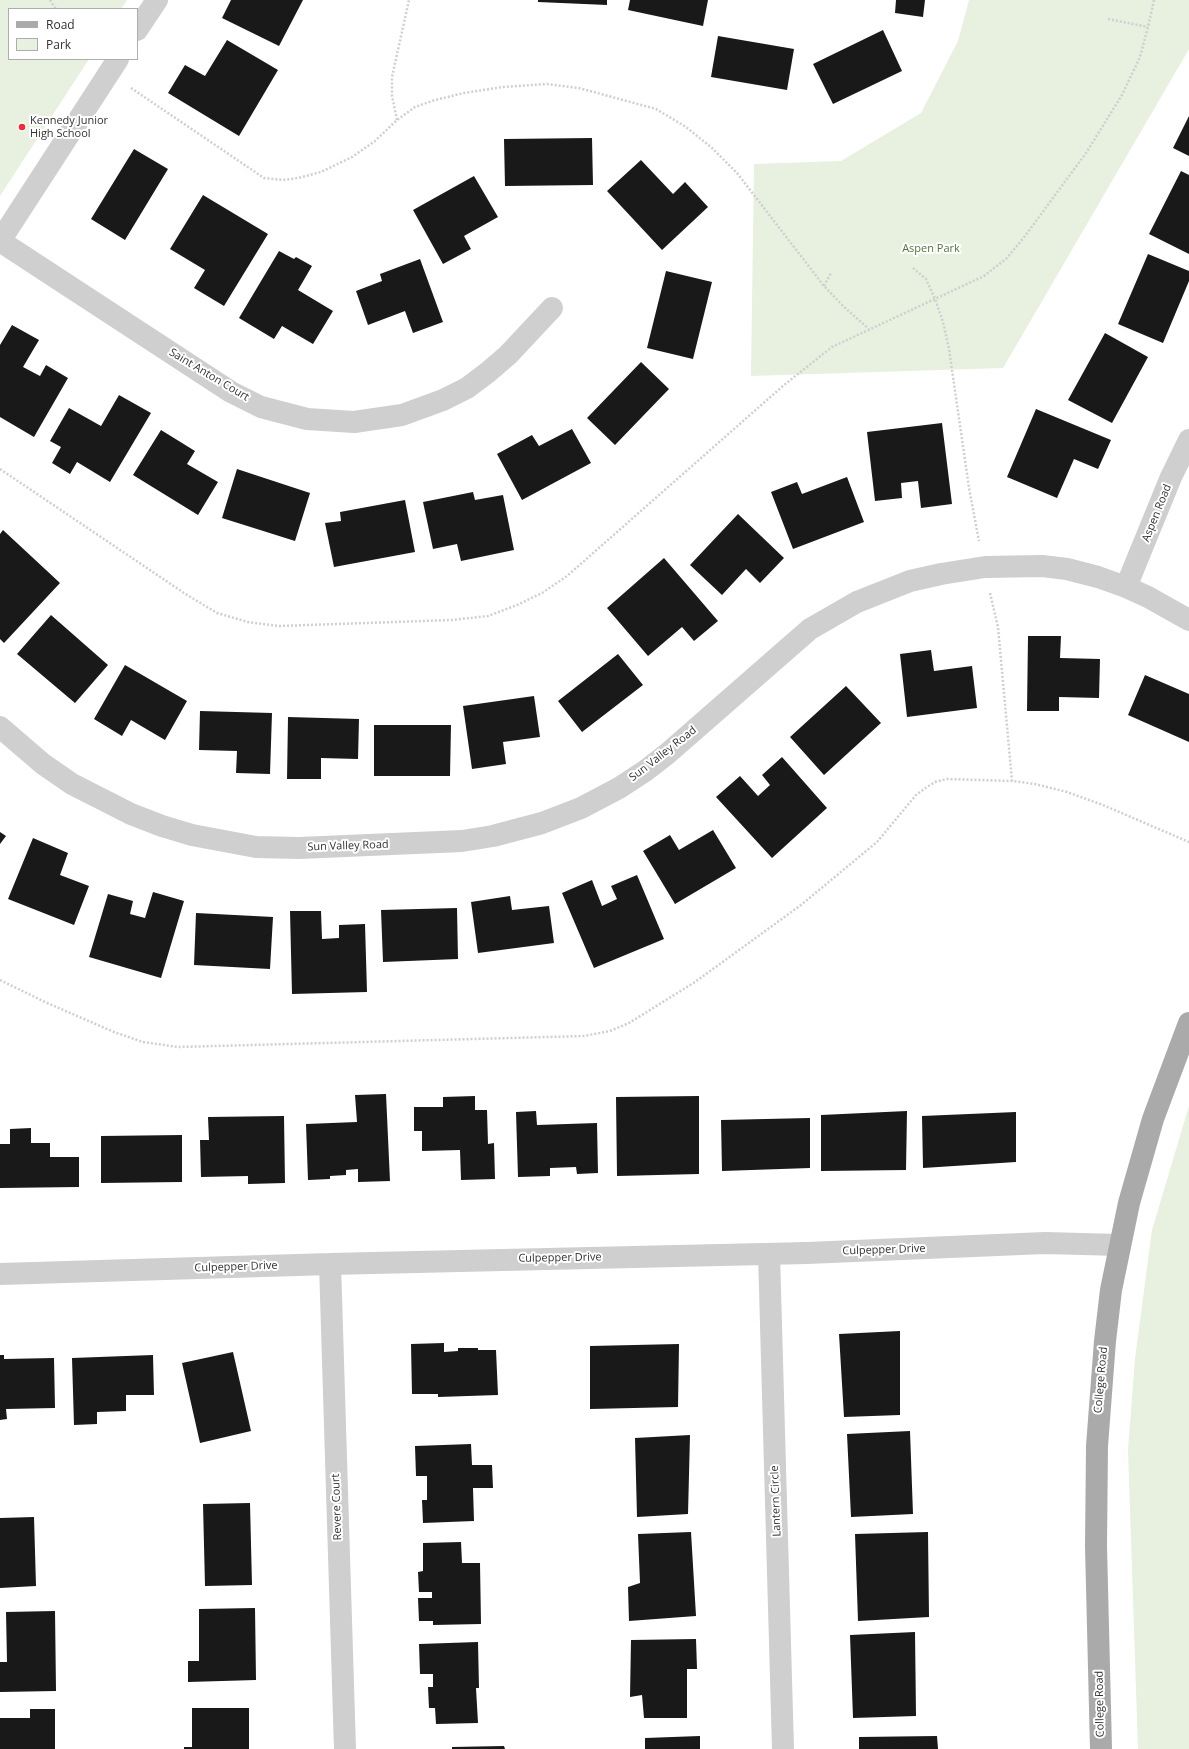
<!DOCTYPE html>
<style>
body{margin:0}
#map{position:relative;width:1189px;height:1749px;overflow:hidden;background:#fff;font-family:"Open Sans",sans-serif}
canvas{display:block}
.legend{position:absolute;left:8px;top:8px;width:130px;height:52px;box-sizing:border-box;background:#fff;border:1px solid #adadad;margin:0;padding:5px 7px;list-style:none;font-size:12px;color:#323232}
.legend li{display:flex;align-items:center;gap:8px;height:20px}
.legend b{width:20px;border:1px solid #adadad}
</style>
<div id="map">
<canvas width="1189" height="1749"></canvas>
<ul class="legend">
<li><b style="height:5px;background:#aaa"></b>Road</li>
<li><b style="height:11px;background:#e8f0e0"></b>Park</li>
</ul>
</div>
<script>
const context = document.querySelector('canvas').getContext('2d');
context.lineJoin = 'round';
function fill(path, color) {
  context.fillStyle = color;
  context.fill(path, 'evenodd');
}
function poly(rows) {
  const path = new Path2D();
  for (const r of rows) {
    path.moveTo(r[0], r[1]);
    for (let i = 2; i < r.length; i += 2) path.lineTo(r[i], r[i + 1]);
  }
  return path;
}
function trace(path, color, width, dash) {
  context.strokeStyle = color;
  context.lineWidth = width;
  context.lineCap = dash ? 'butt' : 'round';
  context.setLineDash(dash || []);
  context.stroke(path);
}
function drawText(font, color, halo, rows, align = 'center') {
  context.font = font + ' "Open Sans",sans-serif';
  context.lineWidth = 4;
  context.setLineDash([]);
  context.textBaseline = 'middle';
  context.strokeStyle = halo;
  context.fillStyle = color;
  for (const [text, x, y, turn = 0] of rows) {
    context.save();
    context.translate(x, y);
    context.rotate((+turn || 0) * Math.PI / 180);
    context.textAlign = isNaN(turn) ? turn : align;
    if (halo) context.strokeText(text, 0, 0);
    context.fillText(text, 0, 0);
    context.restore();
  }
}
const green = poly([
 [0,0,127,0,121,9,9,9,9,59,89,59,0,196],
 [969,0,1189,0,1189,49,1003,368,751,376,754,164,841,161,921,113,958,41],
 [1189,1106,1189,1749,1138,1749,1128,1450,1135,1359,1152,1230]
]);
const building = poly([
 [231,0,303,0,279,46,222,18],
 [538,0,607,0,607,5,538,2],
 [630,0,708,0,703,26,628,10],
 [896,0,925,0,923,17,895,13],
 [883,30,902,71,833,104,813,64],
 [718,36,794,49,787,90,711,77],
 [227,40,278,70,239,136,168,93,185,65,205,76],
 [1189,116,1189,156,1173,148],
 [592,138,593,185,505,186,504,139],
 [134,149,168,169,125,240,91,219],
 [641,160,673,194,685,182,708,207,662,250,607,191],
 [1181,171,1189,175,1189,254,1149,234],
 [474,176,498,217,464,236,471,249,443,264,413,210],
 [203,195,268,234,224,306,194,288,205,270,170,249],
 [279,251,294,259,296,257,312,266,298,290,333,311,313,344,282,326,274,339,239,318],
 [1148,254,1189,271,1189,281,1163,343,1118,324],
 [420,259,443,322,413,333,405,311,368,325,356,291,382,281,380,274],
 [666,271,712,282,693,359,647,348],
 [12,325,39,340,23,367,40,376,46,365,68,378,34,437,0,417,0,345],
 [1105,333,1148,357,1112,423,1068,400],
 [641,362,669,389,615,445,587,418],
 [119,395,151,413,110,482,77,462,70,474,52,463,61,447,50,441,69,408,101,426],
 [1036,409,1111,440,1098,469,1074,459,1057,498,1007,477],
 [942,423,952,504,921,508,918,481,901,483,902,498,875,501,867,432],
 [572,429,591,463,522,500,497,454,532,435,539,446],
 [161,430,195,451,187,464,218,482,198,515,133,475],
 [237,469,310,493,295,541,222,518],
 [847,477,864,522,793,549,771,492,797,482,802,494],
 [473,492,475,500,503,495,514,550,461,561,457,544,433,549,423,502],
 [405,500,415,552,334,567,325,523,341,521,340,512],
 [738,514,784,558,760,583,746,569,722,595,690,565],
 [3,530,60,583,4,643,0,639,0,534],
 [664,558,718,621,694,641,682,627,648,656,607,608],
 [51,615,108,665,75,703,17,654],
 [1028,636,1061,636,1060,658,1100,659,1099,698,1059,697,1059,711,1027,711],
 [931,650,934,671,972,666,977,708,907,717,900,654],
 [618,654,643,685,582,732,558,701],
 [125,665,187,701,165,740,131,720,122,736,94,719],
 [1145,675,1189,694,1189,742,1128,715],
 [846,686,881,723,824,775,790,737],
 [534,696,540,737,503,742,506,764,472,769,463,706],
 [200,711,272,713,270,774,236,773,237,751,199,750],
 [288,717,359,719,358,759,321,758,321,779,287,779],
 [374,725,451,725,450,776,374,776],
 [782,757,827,808,772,858,716,797,740,776,758,796,770,785,762,775],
 [713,830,736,868,675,904,643,851,670,835,679,850],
 [0,832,6,836,0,844],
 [33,838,68,853,60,875,89,886,74,925,8,899],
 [637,875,664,939,594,968,562,893,592,880,602,906,617,899,611,886],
 [153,892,184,901,161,978,89,957,108,894,133,901,130,914,145,918],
 [510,896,512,910,549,906,554,943,478,953,471,902],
 [457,908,458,959,383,962,381,910],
 [290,911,321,911,322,939,339,938,339,925,365,924,367,992,292,994],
 [196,913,273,917,270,969,194,965],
 [386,1094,390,1181,358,1182,358,1169,346,1170,346,1175,330,1176,330,1179,308,1180,306,1124,357,1122,355,1095],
 [475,1096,475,1110,487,1110,488,1144,494,1143,495,1179,461,1180,460,1150,422,1151,422,1131,414,1131,414,1107,443,1107,443,1097],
 [699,1096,699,1174,617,1176,616,1097],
 [536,1111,537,1125,597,1123,598,1173,577,1174,576,1167,550,1168,550,1176,518,1177,516,1112],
 [907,1111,906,1170,821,1171,821,1115],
 [1016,1112,1016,1162,923,1168,922,1116],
 [284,1116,285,1183,248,1184,248,1176,201,1177,200,1140,209,1140,208,1117],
 [810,1118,810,1168,722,1171,721,1120],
 [31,1128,31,1143,50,1143,50,1157,79,1157,79,1187,0,1188,0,1144,10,1144,10,1129],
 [182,1135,182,1182,101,1183,101,1136],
 [900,1331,900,1415,844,1417,839,1334],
 [444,1343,444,1352,458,1351,458,1348,478,1348,478,1350,496,1350,498,1395,438,1397,438,1394,412,1394,411,1344],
 [679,1344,678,1407,590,1409,590,1346],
 [233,1352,251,1431,200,1443,182,1363],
 [0,1355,4,1355,4,1359,54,1358,55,1408,6,1409,7,1419,0,1420],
 [153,1355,154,1395,126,1395,126,1411,97,1412,97,1424,74,1425,72,1358],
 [910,1431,913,1514,851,1517,847,1434],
 [690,1435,688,1514,637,1517,635,1438],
 [471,1444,472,1465,492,1465,493,1488,473,1488,474,1521,423,1523,422,1500,427,1500,427,1476,416,1476,415,1446],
 [250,1503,252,1585,205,1586,203,1504],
 [34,1517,36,1586,0,1588,0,1518],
 [691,1532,696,1616,629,1621,628,1587,640,1583,638,1534],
 [928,1532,929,1617,858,1621,855,1534],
 [461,1542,462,1563,480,1563,481,1624,433,1625,433,1621,419,1621,418,1598,432,1598,432,1592,419,1592,418,1572,423,1571,423,1543],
 [255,1608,256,1680,188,1682,188,1661,199,1661,199,1609],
 [55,1611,56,1691,0,1692,0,1662,7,1662,6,1612],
 [915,1632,916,1716,853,1718,850,1635],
 [696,1639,697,1669,687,1669,687,1718,644,1718,642,1695,630,1697,631,1640],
 [478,1642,479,1688,476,1688,478,1723,436,1724,435,1708,429,1708,428,1687,433,1687,433,1674,420,1674,419,1644],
 [192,1708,249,1708,249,1749,184,1749,184,1747,192,1747],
 [30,1709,55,1709,55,1749,0,1749,0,1718,30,1718],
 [700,1736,700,1749,645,1749,645,1738],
 [937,1736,938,1749,859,1749,859,1737],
 [504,1746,505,1749,452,1749,452,1747]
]);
const path = poly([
 [50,0,56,9],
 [1108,19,1148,27],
 [131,88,264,178,283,180,298,178,321,172,352,157,375,141,397,120,415,107,435,100,464,93,503,87,547,84,579,88,656,109,686,127,711,147,737,173,824,286,844,307,869,329],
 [397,120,392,96,392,77,409,0],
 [913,268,926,279,935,299,943,322,949,349,969,488,979,541],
 [824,286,831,273],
 [0,469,184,593,217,613,248,622,279,626,452,620,488,616,517,605,542,593,567,576,784,385,832,347,984,276,1007,258,1025,236,1086,153,1122,95,1140,57,1148,27,1154,0],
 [990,593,998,627,1012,781],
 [0,980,45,1002,114,1032,143,1042,178,1047,584,1036,610,1031,629,1023,695,982,801,905,877,842,916,795,927,787,935,782,947,779,1012,781,1035,784,1067,792,1103,805,1189,842]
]);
const minor = poly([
 [137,30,157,0],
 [0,241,231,392,261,407,307,419,354,422,402,415,443,400,467,388,487,373,508,355,552,308],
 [0,241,118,59],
 [1126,587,1171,477,1189,440],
 [0,727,43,764,72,784,131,814,162,826,192,835,256,847,299,848,462,841,493,836,542,823,581,808,619,788,645,771,667,754,810,629,857,602,910,581,941,574,985,567,1042,566,1067,569,1098,577,1126,587,1148,597,1189,620],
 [769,1254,783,1749],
 [330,1264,345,1749],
 [0,1274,330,1264,807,1253,1045,1243,1119,1245]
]);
const major = poly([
 [1101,1749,1096,1546,1097,1446,1105,1341,1111,1290,1129,1203,1153,1119,1189,1023]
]);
const markers = [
 [22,127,4,"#f52835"]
];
const poiNames = [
 ["Kennedy Junior",30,121],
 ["High School",30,134]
];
const parkNames = [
 ["Aspen Park",931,249]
];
const streetNames = [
 ["Saint Anton Court",209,375,31],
 ["Aspen Road",1157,513,-68],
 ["Sun Valley Road",663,754,-38],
 ["Sun Valley Road",348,846,-2],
 ["Culpepper Drive",884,1250,-2],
 ["Culpepper Drive",560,1258,-1],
 ["Culpepper Drive",236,1267,-2],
 ["College Road",1101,1380,-85],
 ["Lantern Circle",776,1501,-92],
 ["Revere Court",337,1507,-92],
 ["College Road",1100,1704,-91]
];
fill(green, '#e8f0e0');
fill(building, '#191919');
trace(path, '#cfcfcf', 2.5, [2, 2]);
trace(minor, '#cfcfcf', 22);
trace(major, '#aaa', 22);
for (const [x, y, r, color] of markers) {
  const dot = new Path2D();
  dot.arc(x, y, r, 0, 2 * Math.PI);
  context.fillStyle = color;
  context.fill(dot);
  trace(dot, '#fff', 1.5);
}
drawText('11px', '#323232', '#fff', poiNames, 'left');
drawText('11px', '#54733a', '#fff', parkNames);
drawText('11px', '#323232', '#fff', streetNames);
</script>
